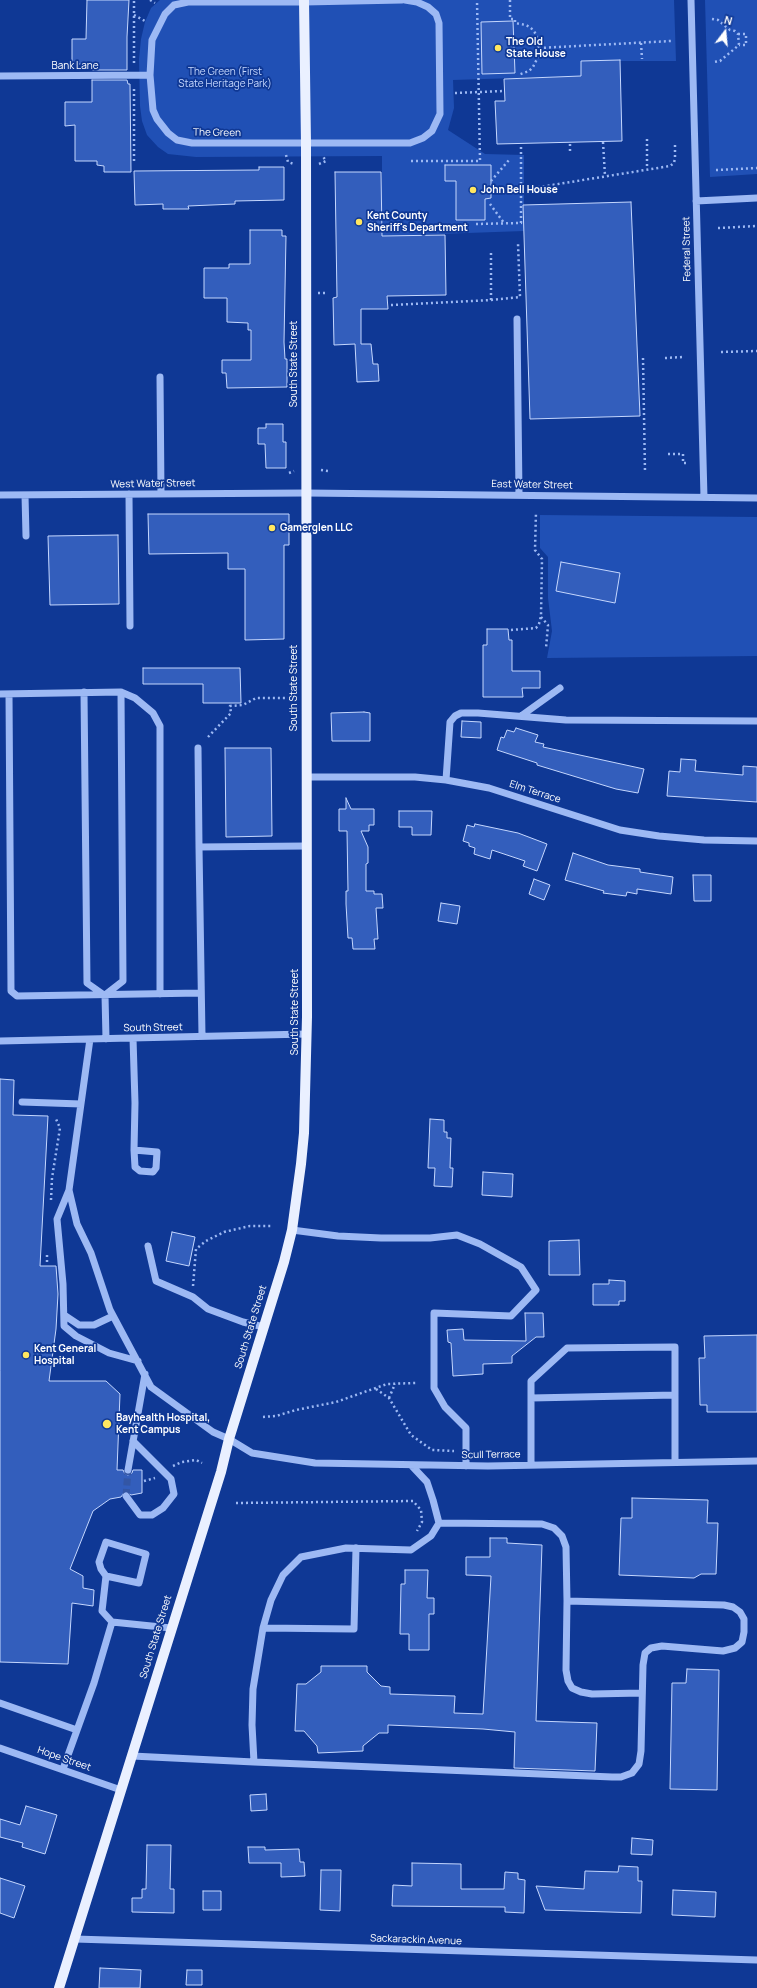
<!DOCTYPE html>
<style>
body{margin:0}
#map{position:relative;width:757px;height:1988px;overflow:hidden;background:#0f3895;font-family:Manrope,sans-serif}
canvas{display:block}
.north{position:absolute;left:705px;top:12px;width:40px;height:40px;-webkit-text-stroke:3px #0f3895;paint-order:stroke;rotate:16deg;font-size:11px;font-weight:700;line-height:16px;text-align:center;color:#fff}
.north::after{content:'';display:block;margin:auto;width:14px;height:18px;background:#fff;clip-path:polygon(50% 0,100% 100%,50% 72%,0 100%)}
</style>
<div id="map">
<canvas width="757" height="1988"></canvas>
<div class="north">N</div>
</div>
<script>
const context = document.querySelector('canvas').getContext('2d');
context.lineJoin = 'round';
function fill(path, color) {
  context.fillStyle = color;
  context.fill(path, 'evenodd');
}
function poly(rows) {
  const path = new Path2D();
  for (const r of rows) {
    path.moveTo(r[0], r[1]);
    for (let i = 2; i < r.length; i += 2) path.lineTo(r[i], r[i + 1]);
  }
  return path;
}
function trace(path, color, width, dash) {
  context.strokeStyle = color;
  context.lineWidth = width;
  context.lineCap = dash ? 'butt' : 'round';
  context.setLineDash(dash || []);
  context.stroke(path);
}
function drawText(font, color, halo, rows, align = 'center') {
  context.font = font + ' Manrope,sans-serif';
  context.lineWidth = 3.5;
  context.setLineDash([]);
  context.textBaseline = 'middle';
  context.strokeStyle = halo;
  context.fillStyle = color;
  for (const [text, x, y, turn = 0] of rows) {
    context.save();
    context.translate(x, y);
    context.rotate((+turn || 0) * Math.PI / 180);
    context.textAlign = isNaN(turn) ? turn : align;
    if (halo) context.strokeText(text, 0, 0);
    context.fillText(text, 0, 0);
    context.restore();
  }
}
const green = poly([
 [160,0,674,0,676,61,581,61,581,76,453,80,454,108,448,130,485,154,524,155,524,231,382,236,382,156,196,157,168,154,158,147,147,135,142,121,140,106,139,59,141,39,145,22,151,8],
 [705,0,757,0,757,174,710,177],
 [540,515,757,517,757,656,547,658,552,631,548,598,548,557,540,548]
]);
const building = poly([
 [87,0,129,0,127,37,127,70,92,70,92,64,72,64,72,39,86,39,87,0],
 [513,21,515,73,482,74,481,22,513,21],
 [620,60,622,141,497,144,495,101,505,101,504,79,581,76,581,61,620,60],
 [92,80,127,80,128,84,130,84,131,172,104,172,104,166,97,165,97,161,75,161,75,125,65,126,65,102,92,102,92,80],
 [445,165,491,165,491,198,485,199,485,220,456,220,456,181,445,181,445,165],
 [259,167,284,167,284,200,235,201,235,204,188,206,189,209,163,209,163,204,135,205,134,171,259,170,259,167],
 [335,172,381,172,382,236,445,235,446,295,387,296,388,309,361,309,361,344,371,344,373,364,378,364,379,381,357,382,355,344,334,345,333,298,337,297,335,172],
 [631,202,640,416,530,419,523,205,631,202],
 [250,230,282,230,282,236,286,236,284,342,285,359,287,359,287,387,227,388,226,373,222,373,222,360,251,360,251,330,248,330,248,323,227,322,227,298,204,298,204,268,229,268,229,264,250,264,250,230],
 [266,424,283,424,283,442,286,442,286,468,266,468,265,444,258,444,258,428,266,428,266,424],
 [148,514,289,514,289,545,284,545,284,639,245,640,245,569,228,569,228,553,149,554,148,514],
 [118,535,119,604,50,605,48,536,118,535],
 [561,562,620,573,615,603,556,591,561,562],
 [487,629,508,629,509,640,512,640,512,671,540,671,540,688,522,688,523,697,483,697,483,645,487,645,487,629],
 [143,668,240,668,241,703,203,703,203,684,143,684,143,668],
 [364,712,370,713,370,741,332,741,331,713,364,712],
 [462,721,481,722,481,738,461,737,462,721],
 [516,728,538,735,535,742,544,744,543,747,644,769,638,793,616,789,537,765,537,763,497,750,501,737,504,738,507,730,514,732,516,728],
 [225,748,271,748,272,836,226,837,225,748],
 [681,759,696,760,695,771,743,775,743,766,757,767,757,802,667,796,669,771,680,772,681,759],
 [346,798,351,809,374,809,374,825,369,825,369,831,361,831,368,847,368,863,366,864,366,891,374,891,374,894,382,894,383,908,376,908,378,939,374,939,375,949,353,949,352,938,348,938,346,904,346,891,348,891,347,831,339,831,339,809,346,809,346,798],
 [399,811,432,811,431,835,412,835,412,827,399,827,399,811],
 [475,824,518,833,547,844,537,871,523,866,525,861,492,850,490,859,474,854,475,848,469,846,469,843,463,841,467,825,474,827,475,824],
 [573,853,608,865,640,869,640,872,673,877,671,894,637,889,637,894,627,892,626,896,603,893,604,891,565,880,573,853],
 [693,875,711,875,711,901,694,901,693,875],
 [534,879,550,885,544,900,529,894,534,879],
 [441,903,460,906,457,924,438,921,441,903],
 [0,1079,14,1080,13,1115,48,1116,40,1266,56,1266,58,1294,56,1329,49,1381,106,1381,120,1394,117,1470,123,1470,125,1474,128,1475,132,1473,133,1470,142,1470,142,1493,131,1495,125,1491,121,1497,110,1499,93,1511,70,1569,83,1576,83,1588,94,1590,93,1606,72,1603,68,1664,0,1662,0,1079],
 [430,1119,444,1120,444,1132,447,1132,447,1138,451,1138,450,1168,453,1168,452,1187,434,1186,435,1168,428,1168,430,1119],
 [483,1172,513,1174,512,1197,482,1195,483,1172],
 [172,1232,195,1237,189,1266,166,1261,172,1232],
 [579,1240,580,1275,549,1275,549,1241,579,1240],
 [609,1280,625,1281,625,1301,619,1301,619,1305,593,1305,593,1284,609,1284,609,1280],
 [525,1313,543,1313,544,1337,536,1337,512,1356,512,1363,483,1364,483,1374,453,1376,451,1343,448,1342,447,1330,463,1329,464,1340,526,1341,525,1313],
 [757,1335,757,1412,707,1412,707,1405,700,1405,699,1358,705,1358,704,1336,757,1335],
 [632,1498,708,1500,707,1523,718,1523,716,1574,701,1574,694,1578,619,1575,621,1518,632,1518,632,1498],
 [490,1538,507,1538,507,1543,542,1545,536,1721,597,1723,595,1771,514,1768,515,1732,483,1729,388,1725,388,1733,379,1733,363,1746,363,1751,318,1753,317,1746,304,1731,295,1731,297,1684,306,1684,321,1672,321,1666,367,1666,367,1672,381,1686,390,1687,390,1694,455,1696,454,1713,483,1714,491,1576,466,1575,466,1557,490,1557,490,1538],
 [405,1570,428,1570,427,1598,434,1598,434,1614,429,1614,429,1650,409,1650,409,1634,400,1634,401,1584,405,1584,405,1570],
 [687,1669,719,1670,717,1790,670,1789,672,1683,686,1683,687,1669],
 [266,1794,267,1810,251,1811,250,1795,266,1794],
 [26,1806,57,1815,45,1854,22,1847,23,1843,0,1837,0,1819,20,1825,26,1806],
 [632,1838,653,1840,652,1855,631,1854,632,1838],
 [147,1845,171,1845,170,1889,174,1889,174,1913,132,1912,132,1898,142,1898,142,1889,146,1889,147,1845],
 [248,1847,265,1847,265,1850,299,1849,300,1862,304,1862,305,1876,281,1877,281,1863,249,1863,248,1847],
 [412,1863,461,1864,461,1889,504,1889,505,1872,518,1873,518,1879,525,1880,524,1913,505,1912,505,1907,392,1906,393,1885,412,1886,412,1863],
 [619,1866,638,1867,638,1881,642,1881,641,1913,545,1910,536,1886,584,1889,585,1871,618,1872,619,1866],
 [321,1870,341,1870,340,1911,320,1910,321,1870],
 [0,1878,25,1886,14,1918,0,1913,0,1878],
 [673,1890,716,1892,715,1917,672,1915,673,1890],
 [203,1891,221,1891,221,1910,203,1910,203,1891],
 [100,1968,141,1970,140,1988,99,1988,100,1968],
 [187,1970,202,1970,202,1985,186,1985,187,1970]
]);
const minorTunnel = poly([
 [126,1496,128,1470]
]);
const path = poly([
 [150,0,155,3],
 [510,0,510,19,515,19,515,23,526,25,531,28,536,34,539,48,538,57,533,67,529,71,518,75],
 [134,15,145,21],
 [712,19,718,20,730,30,735,31,738,34,739,45,720,61,714,62],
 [738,34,746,34,746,45,739,45],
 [641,43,642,59],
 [539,48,671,41],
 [134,63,134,0],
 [455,93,504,91],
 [647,139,647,169],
 [603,142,605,176],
 [570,144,570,151],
 [521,147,521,190,670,166,674,163,675,158,675,143],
 [286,155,288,162,294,164],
 [134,161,134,86],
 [411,161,480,161,477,0],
 [319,164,326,161,322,155],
 [716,170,757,168],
 [491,181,509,160],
 [490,204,504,223],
 [476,224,521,223,521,190],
 [718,228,757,226],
 [318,293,327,293],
 [491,300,520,297,518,243],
 [391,305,491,300,491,251],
 [721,352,757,351],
 [643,358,645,472],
 [665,358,683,357],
 [668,454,683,454,683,463,687,463],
 [321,470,328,471],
 [289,473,294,471],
 [541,617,548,625,546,648],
 [511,630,536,628,539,624,541,616,542,559,535,550,536,512],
 [208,737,231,713,230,706,243,705,256,698,292,698],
 [51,1200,52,1178,60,1128,56,1119],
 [47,1262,47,1253],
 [193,1286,196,1249,206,1241,224,1232,250,1226,272,1226],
 [376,1389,389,1398,411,1435,432,1450,454,1451],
 [389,1398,395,1384],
 [263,1417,276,1416,296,1410,336,1402,387,1384,416,1383],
 [173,1466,182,1462,196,1460,202,1463],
 [144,1481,155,1478],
 [236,1503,413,1501,421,1510,422,1522,417,1531]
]);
const minor = poly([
 [402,0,304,2,188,2,174,5,165,14,152,40,150,75,153,110,157,119,168,133,177,140,192,143,410,143,423,138,432,131,440,114,439,23,436,14,428,7,417,2,405,0],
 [691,0,704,497],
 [0,76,150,75],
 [696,201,757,198],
 [517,319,519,495],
 [160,377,161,494],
 [129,494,130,626],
 [0,495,306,493,757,498],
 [25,495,26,536],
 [84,692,87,983,104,995],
 [0,694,121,692,135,698,153,713,160,726,160,994],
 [9,694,11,991,17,996,201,993],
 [521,716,560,688],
 [198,748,199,847,306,846],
 [306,777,415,777,446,780,489,788,620,830,659,836,704,840,757,841],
 [446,780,450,722,455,716,461,713,478,713,566,720,757,721],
 [199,847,202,1036],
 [105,995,123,981,121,692],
 [105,995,106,1039],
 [133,1038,135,1103,134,1150,135,1167,140,1171,153,1172,156,1168,157,1152,134,1150],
 [90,1039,69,1190,77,1224,91,1253,110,1310,151,1387,213,1432,229,1439,252,1453,315,1463,488,1466,757,1461],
 [0,1041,307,1034],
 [22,1102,81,1104],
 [69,1190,57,1219,63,1284,64,1326,76,1336,109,1353,138,1361],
 [292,1230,338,1236,381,1238,430,1238,457,1235,480,1244,521,1267,536,1290,511,1316,434,1313,434,1388,445,1407,466,1428,466,1466],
 [148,1246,156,1281,193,1297,208,1309,243,1322,264,1327],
 [64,1315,79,1325,94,1325,113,1316],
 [531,1398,675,1395],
 [411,1465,427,1482,433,1500,439,1523],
 [531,1465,531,1381,567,1348,675,1347,675,1462],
 [128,1470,145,1374],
 [126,1496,140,1515,152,1515,163,1508,174,1494,171,1479,133,1441],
 [106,1576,101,1569,99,1562,106,1542,146,1554,139,1583,106,1576,102,1611,112,1622],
 [567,1601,566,1670,568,1681,572,1688,581,1692,592,1694,642,1693],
 [263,1628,354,1629,356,1548],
 [0,1703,77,1730],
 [0,1748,121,1790],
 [132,1756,254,1762,612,1777,621,1777,632,1773,639,1764,641,1751,643,1665,645,1653,651,1648,662,1646,723,1651,735,1648,742,1642,744,1632,744,1619,740,1612,733,1607,724,1605,567,1601,566,1547,562,1536,554,1528,542,1524,439,1523,431,1536,411,1550,346,1548,301,1557,283,1575,271,1600,263,1628,253,1689,252,1725,254,1762],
 [63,1769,94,1683,112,1622,171,1628],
 [75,1939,757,1960]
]);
const major = poly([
 [59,1988,221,1472,229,1439,284,1262,292,1230,301,1164,304,1133,307,1017,306,144,304,0]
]);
const markers = [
 [498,48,4,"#ffe660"],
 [473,190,4,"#ffe660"],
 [359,222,4,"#ffe660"],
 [272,528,4,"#ffe660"],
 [26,1355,4,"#ffe660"],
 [107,1424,5,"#ffe660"]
];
const poiNames = [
 ["The Old",506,42],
 ["State House",506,54],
 ["John Bell House",481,190],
 ["Kent County",367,216],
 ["Sheriff's Department",367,228],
 ["Gamerglen LLC",280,528],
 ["Kent General",34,1349],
 ["Hospital",34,1361],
 ["Bayhealth Hospital,",116,1418],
 ["Kent Campus",116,1430]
];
const streetNames = [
 ["Bank Lane",75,66],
 ["The Green",217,133,1],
 ["Federal Street",687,249,-91],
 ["South State Street",294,364,-90],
 ["West Water Street",153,484,-1],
 ["East Water Street",532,485,1],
 ["South State Street",294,688,-90],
 ["Elm Terrace",535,792,18],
 ["South State Street",295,1012,-90],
 ["South Street",153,1028,-1],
 ["South State Street",251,1327,-73],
 ["Scull Terrace",491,1455,-1],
 ["South State Street",156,1637,-73],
 ["Hope Street",64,1759,19],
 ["Sackarackin Avenue",416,1940,2]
];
const parkNames = [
 ["The Green (First",225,72],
 ["State Heritage Park)",225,84]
];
fill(green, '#2050b5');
fill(building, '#335ebc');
trace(building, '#c5d7fe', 1);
trace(minorTunnel, '#3356a5', 7, [7, 3.5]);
trace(path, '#9db9f4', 2.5, [2, 3]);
trace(minor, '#9db9f4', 7);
trace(major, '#eaf0ff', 10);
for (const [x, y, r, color] of markers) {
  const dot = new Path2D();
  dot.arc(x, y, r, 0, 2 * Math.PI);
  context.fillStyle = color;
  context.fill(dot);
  trace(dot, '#0f3895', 1.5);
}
drawText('bold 10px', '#fff', '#0f3895', poiNames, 'left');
drawText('10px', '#fff', '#0f3895', streetNames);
drawText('10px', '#c5d7fe', '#0f3895', parkNames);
</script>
